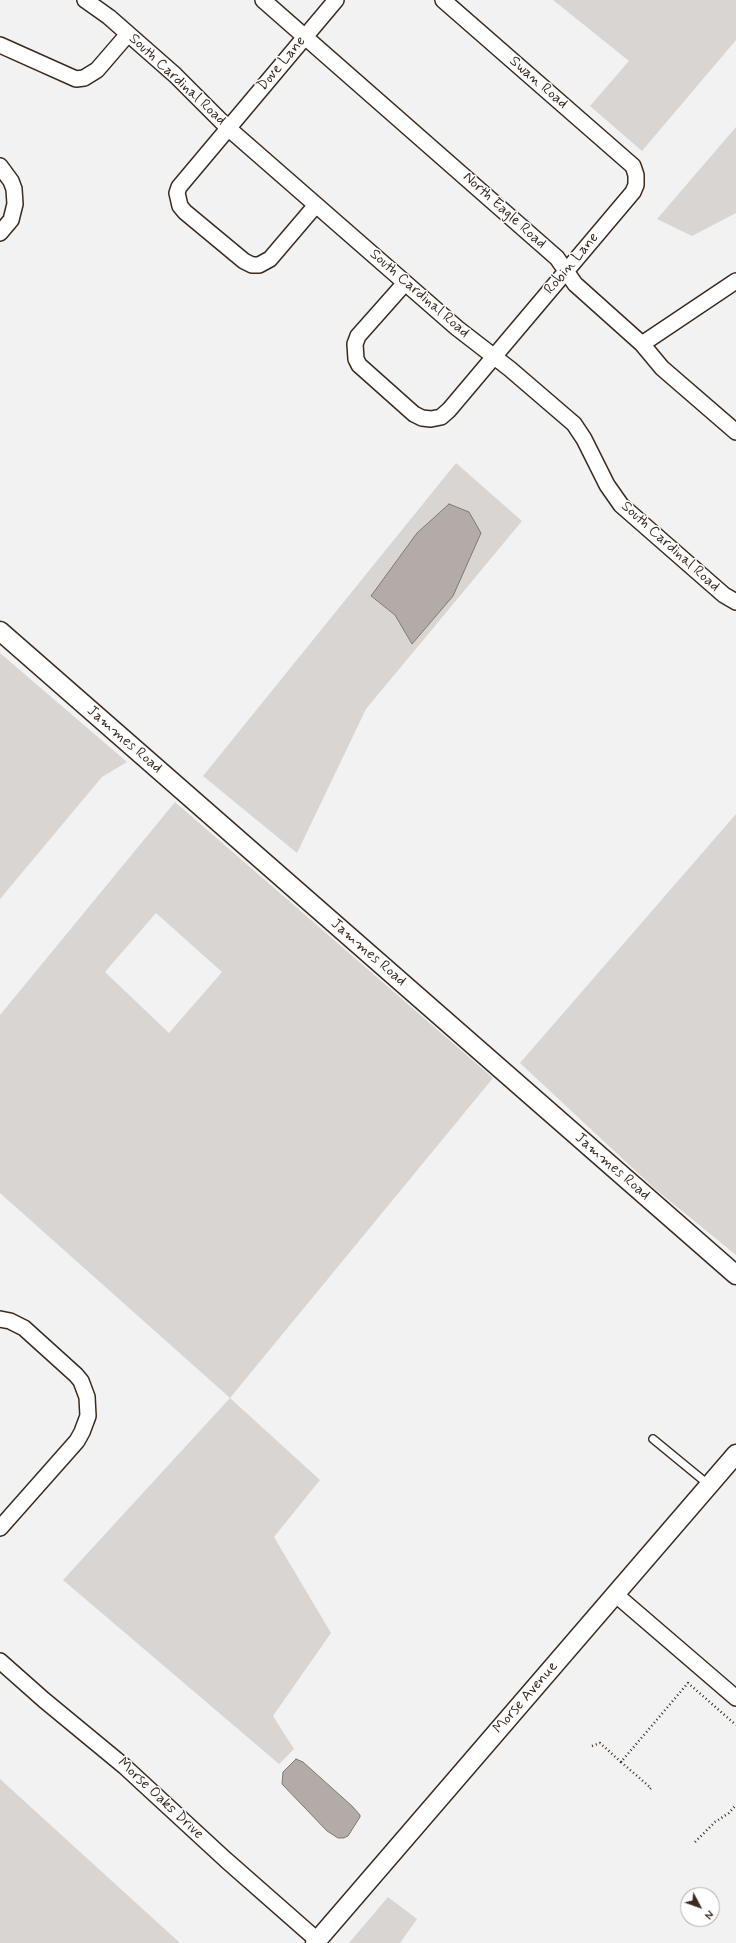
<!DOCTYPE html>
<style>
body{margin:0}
#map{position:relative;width:736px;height:1943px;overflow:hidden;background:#f3f2f2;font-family:Mynerve,sans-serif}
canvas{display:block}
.north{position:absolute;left:680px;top:1887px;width:40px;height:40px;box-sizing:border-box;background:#fff;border:1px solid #b1aaa5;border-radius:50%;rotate:131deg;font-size:11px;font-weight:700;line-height:16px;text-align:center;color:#3b2a1e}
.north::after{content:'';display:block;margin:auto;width:14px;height:18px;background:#3b2a1e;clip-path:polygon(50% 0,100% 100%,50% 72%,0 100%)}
</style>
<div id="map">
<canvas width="736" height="1943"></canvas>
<div class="north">N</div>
</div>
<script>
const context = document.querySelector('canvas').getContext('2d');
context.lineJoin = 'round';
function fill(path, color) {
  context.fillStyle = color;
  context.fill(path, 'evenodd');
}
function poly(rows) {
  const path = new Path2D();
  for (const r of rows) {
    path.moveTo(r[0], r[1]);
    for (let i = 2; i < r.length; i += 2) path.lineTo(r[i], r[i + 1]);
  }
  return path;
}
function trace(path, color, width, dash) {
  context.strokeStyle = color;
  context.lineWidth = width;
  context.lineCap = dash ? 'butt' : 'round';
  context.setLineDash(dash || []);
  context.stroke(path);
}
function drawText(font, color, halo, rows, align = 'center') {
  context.font = font + ' Mynerve,sans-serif';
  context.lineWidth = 3;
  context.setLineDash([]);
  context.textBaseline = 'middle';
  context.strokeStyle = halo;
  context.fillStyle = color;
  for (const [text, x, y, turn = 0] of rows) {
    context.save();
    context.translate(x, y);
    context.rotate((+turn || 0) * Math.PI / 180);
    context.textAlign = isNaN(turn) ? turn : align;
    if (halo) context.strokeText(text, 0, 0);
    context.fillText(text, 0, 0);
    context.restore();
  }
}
const green = poly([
 [553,0,736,0,736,40,642,151,590,106,629,61],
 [736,127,736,213,692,236,657,219],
 [456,463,522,521,366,709,297,853,203,776],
 [449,504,469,512,412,643,395,615,371,597,417,533],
 [0,653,127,762,102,777,0,899],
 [175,802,493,1078,230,1398,320,1480,274,1537,331,1633,273,1716,294,1749,279,1764,63,1580,230,1398,0,1193,0,1015],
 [156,913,222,972,169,1033,105,972],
 [736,814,736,1255,655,1189,520,1063],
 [0,1779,180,1943,0,1943],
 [388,1897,417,1919,400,1943,349,1943]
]);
const water = poly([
 [449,504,469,512,481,533,453,596,412,644,395,615,371,596,417,533,449,504],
 [296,1759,303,1762,352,1806,360,1815,360,1817,348,1836,344,1838,338,1838,327,1831,282,1784,283,1772,296,1759]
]);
const path = poly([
 [592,1746,600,1743,621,1762,688,1683,736,1725],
 [621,1762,651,1788,648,1791],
 [695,1842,715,1822,729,1813,736,1805]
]);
const service = poly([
 [653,1439,709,1485]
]);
const minor = poly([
 [85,0,109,17,175,75,228,128,457,328,510,369,574,424,584,439,607,485,621,505,724,595,736,602],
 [263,0,557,258,575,284,642,344,662,368,736,432],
 [0,45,76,79,84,78,97,70,128,34],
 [0,166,11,181,14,189,15,204,11,220,0,233],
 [316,205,270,259,259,265,252,265,244,261,185,212,180,206,177,193,179,187,336,0],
 [405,283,358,336,355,344,356,359,359,365,414,414,422,418,431,419,441,417,449,410,633,192,636,185,636,175,633,166,443,0],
 [642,344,736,281],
 [0,1319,10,1321,24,1328,76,1375,81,1381,87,1397,88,1416,82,1432,77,1441,0,1528],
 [615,1594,736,1698],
 [0,1661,44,1700,124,1766,226,1860,317,1940]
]);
const tertiary = poly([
 [0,631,736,1275],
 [315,1943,736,1454]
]);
const streetNames = [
 ["Dove Lane",282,64,-50],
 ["South Cardinal Road",177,80,43],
 ["Swan Road",538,83,41],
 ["North Eagle Road",504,211,42],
 ["Robin Lane",572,264,-50],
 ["South Cardinal Road",419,294,41],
 ["South Cardinal Road",670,547,42],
 ["Jammes Road",124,740,41],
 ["Jammes Road",368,953,41],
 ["Jammes Road",612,1167,41],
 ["Morse Avenue",526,1698,-49],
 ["Morse Oaks Drive",160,1799,43]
];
fill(green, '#d8d5d2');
fill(water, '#b2aba7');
trace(water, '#827770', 1);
trace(service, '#3b2a1e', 10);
trace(minor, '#3b2a1e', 18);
trace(tertiary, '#3b2a1e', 21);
trace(path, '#3b2a1e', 2.5, [1, 3]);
trace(service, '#fff', 7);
trace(minor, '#fff', 15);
trace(tertiary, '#fff', 18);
drawText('15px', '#3b2a1e', '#fff', streetNames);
</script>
